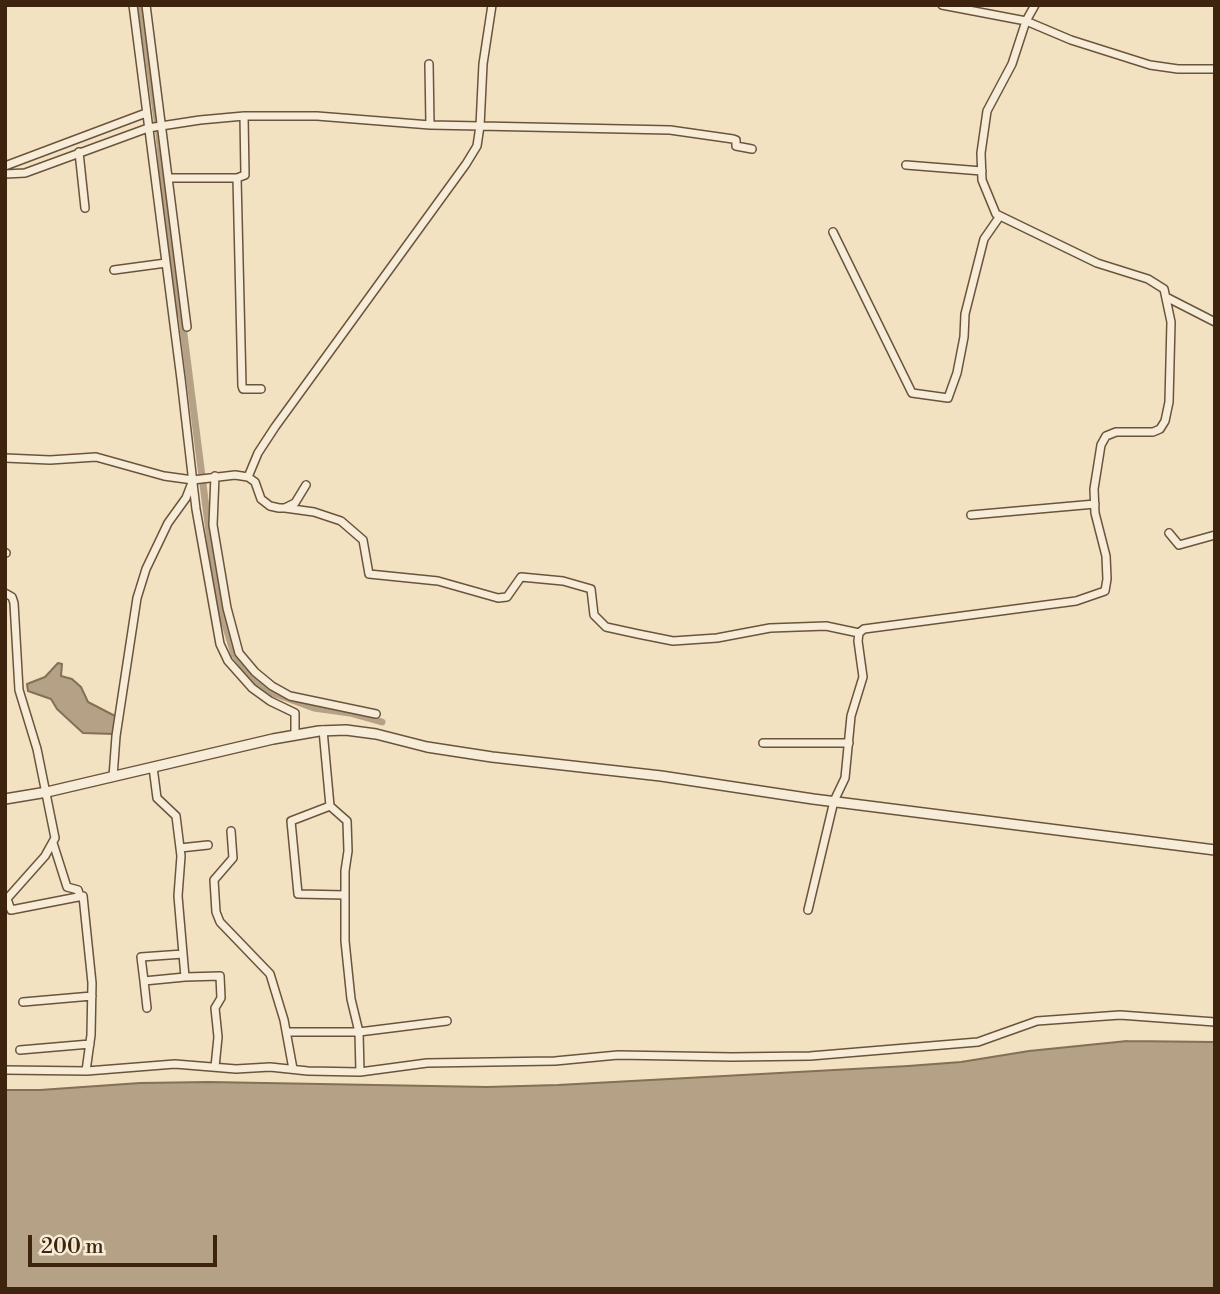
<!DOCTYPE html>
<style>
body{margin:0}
#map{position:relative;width:1220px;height:1294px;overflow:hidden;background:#f2e2c2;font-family:"Libre Bodoni",serif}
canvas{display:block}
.frame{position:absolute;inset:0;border:7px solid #3e240f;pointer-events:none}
.scale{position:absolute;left:28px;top:1235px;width:189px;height:32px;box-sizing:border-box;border:4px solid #3e240f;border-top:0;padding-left:9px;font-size:21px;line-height:24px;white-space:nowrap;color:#3e240f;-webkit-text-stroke:5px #f7ecd7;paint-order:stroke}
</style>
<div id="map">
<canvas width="1220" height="1294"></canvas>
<div class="frame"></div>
<div class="scale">200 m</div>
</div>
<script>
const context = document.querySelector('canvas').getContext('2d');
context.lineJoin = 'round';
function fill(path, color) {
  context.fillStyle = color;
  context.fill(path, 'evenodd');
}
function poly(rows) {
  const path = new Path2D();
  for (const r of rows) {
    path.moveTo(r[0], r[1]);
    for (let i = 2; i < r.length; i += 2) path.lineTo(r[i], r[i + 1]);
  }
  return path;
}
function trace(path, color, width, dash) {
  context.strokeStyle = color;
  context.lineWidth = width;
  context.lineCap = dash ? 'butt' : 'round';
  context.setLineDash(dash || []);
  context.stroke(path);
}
const water = poly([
 [58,663,62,664,61,676,72,679,81,687,88,702,117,717,114,734,83,733,57,709,51,699,28,691,27,684,45,677,58,663],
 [1127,1041,1215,1042,1215,1289,5,1289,5,1090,40,1090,140,1083,209,1082,487,1087,558,1085,908,1066,961,1062,1029,1051,1127,1041]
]);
const canal = poly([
 [141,5,159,134,166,210,180,314],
 [181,311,213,563,221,611,234,654,254,680,273,693,314,708,350,713,382,722]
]);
const minor = poly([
 [133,5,181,379,196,509,220,644,228,661,252,688,270,701,295,713,295,735],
 [146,5,187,327],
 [942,5,1026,21,1071,40,1150,65,1178,69,1215,69],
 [429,64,430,125,480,126,483,64,492,5],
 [79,152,85,208],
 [906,165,982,171],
 [5,166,146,113],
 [5,174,25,173,148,128,200,120,244,116,317,116,430,125],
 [168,178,237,178,245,175,244,116],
 [237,178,242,386,243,389,261,389],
 [833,232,912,393,948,398,957,373,964,337,965,314,984,239,1000,216],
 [114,270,166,263],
 [1168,298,1215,322],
 [5,458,50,460,96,457,164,476,193,480],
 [215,476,213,525,227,608,239,653,255,672,272,686,290,696,376,714],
 [248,477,255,482,261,499,270,506,279,508,285,508,295,503,306,485],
 [285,508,314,512,341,521,363,540,369,574,438,581,498,598,507,597,521,577,563,581,591,589,594,615,606,627,638,634,673,641,717,638,770,628,826,626,859,633],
 [971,515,1095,504],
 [1169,533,1179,545,1215,535],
 [5,553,6,553],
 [5,593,12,597,14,603,19,690,37,749,55,838,45,856,5,901],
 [323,730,330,806,347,821,348,851,345,871,345,941,351,999,359,1032,447,1021],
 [763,743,849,743],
 [153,767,157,798,176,816,181,856,178,896,185,977,220,976,221,998,215,1008,218,1037,215,1067],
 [113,777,116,736,137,598,146,569,168,523,186,498,193,480,235,475,248,477,258,453,275,427,466,164,477,146,480,126,670,130,733,139,736,140,736,146,752,149],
 [330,806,291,821,298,894,345,895],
 [231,831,233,858,214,880,216,912,220,922,270,974,284,1020,293,1069],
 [53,843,67,887,78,890,80,897],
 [180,848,208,845],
 [7,899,11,910,83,896,92,983,91,1035,86,1071],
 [808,910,834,801,845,778,851,716,863,677,858,641,859,633,864,629,1076,601,1105,591,1107,579,1106,556,1095,513,1094,489,1101,445,1106,436,1116,432,1153,432,1160,429,1165,421,1169,402,1171,322,1164,289,1148,279,1097,263,996,214,982,180,981,153,987,111,1012,64,1026,21,1035,5],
 [144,981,141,957,183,954],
 [23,1002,92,996],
 [147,1008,144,981,185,977],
 [287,1032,359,1032,360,1072],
 [20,1050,90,1044],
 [5,1070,87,1071,175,1064,236,1069,270,1067,308,1071,360,1072,427,1063,555,1061,618,1055,732,1057,810,1056,978,1042,1037,1021,1120,1015,1215,1022]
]);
const tertiary = poly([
 [5,799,47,792,273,739,319,731,346,730,376,734,427,747,492,757,661,776,813,799,1215,850]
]);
fill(water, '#b5a185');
trace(water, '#856f56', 2);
trace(canal, '#b5a185', 7);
trace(minor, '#6b543c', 10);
trace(tertiary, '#6b543c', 12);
trace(minor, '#f7ecd7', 7);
trace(tertiary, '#f7ecd7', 9);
</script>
